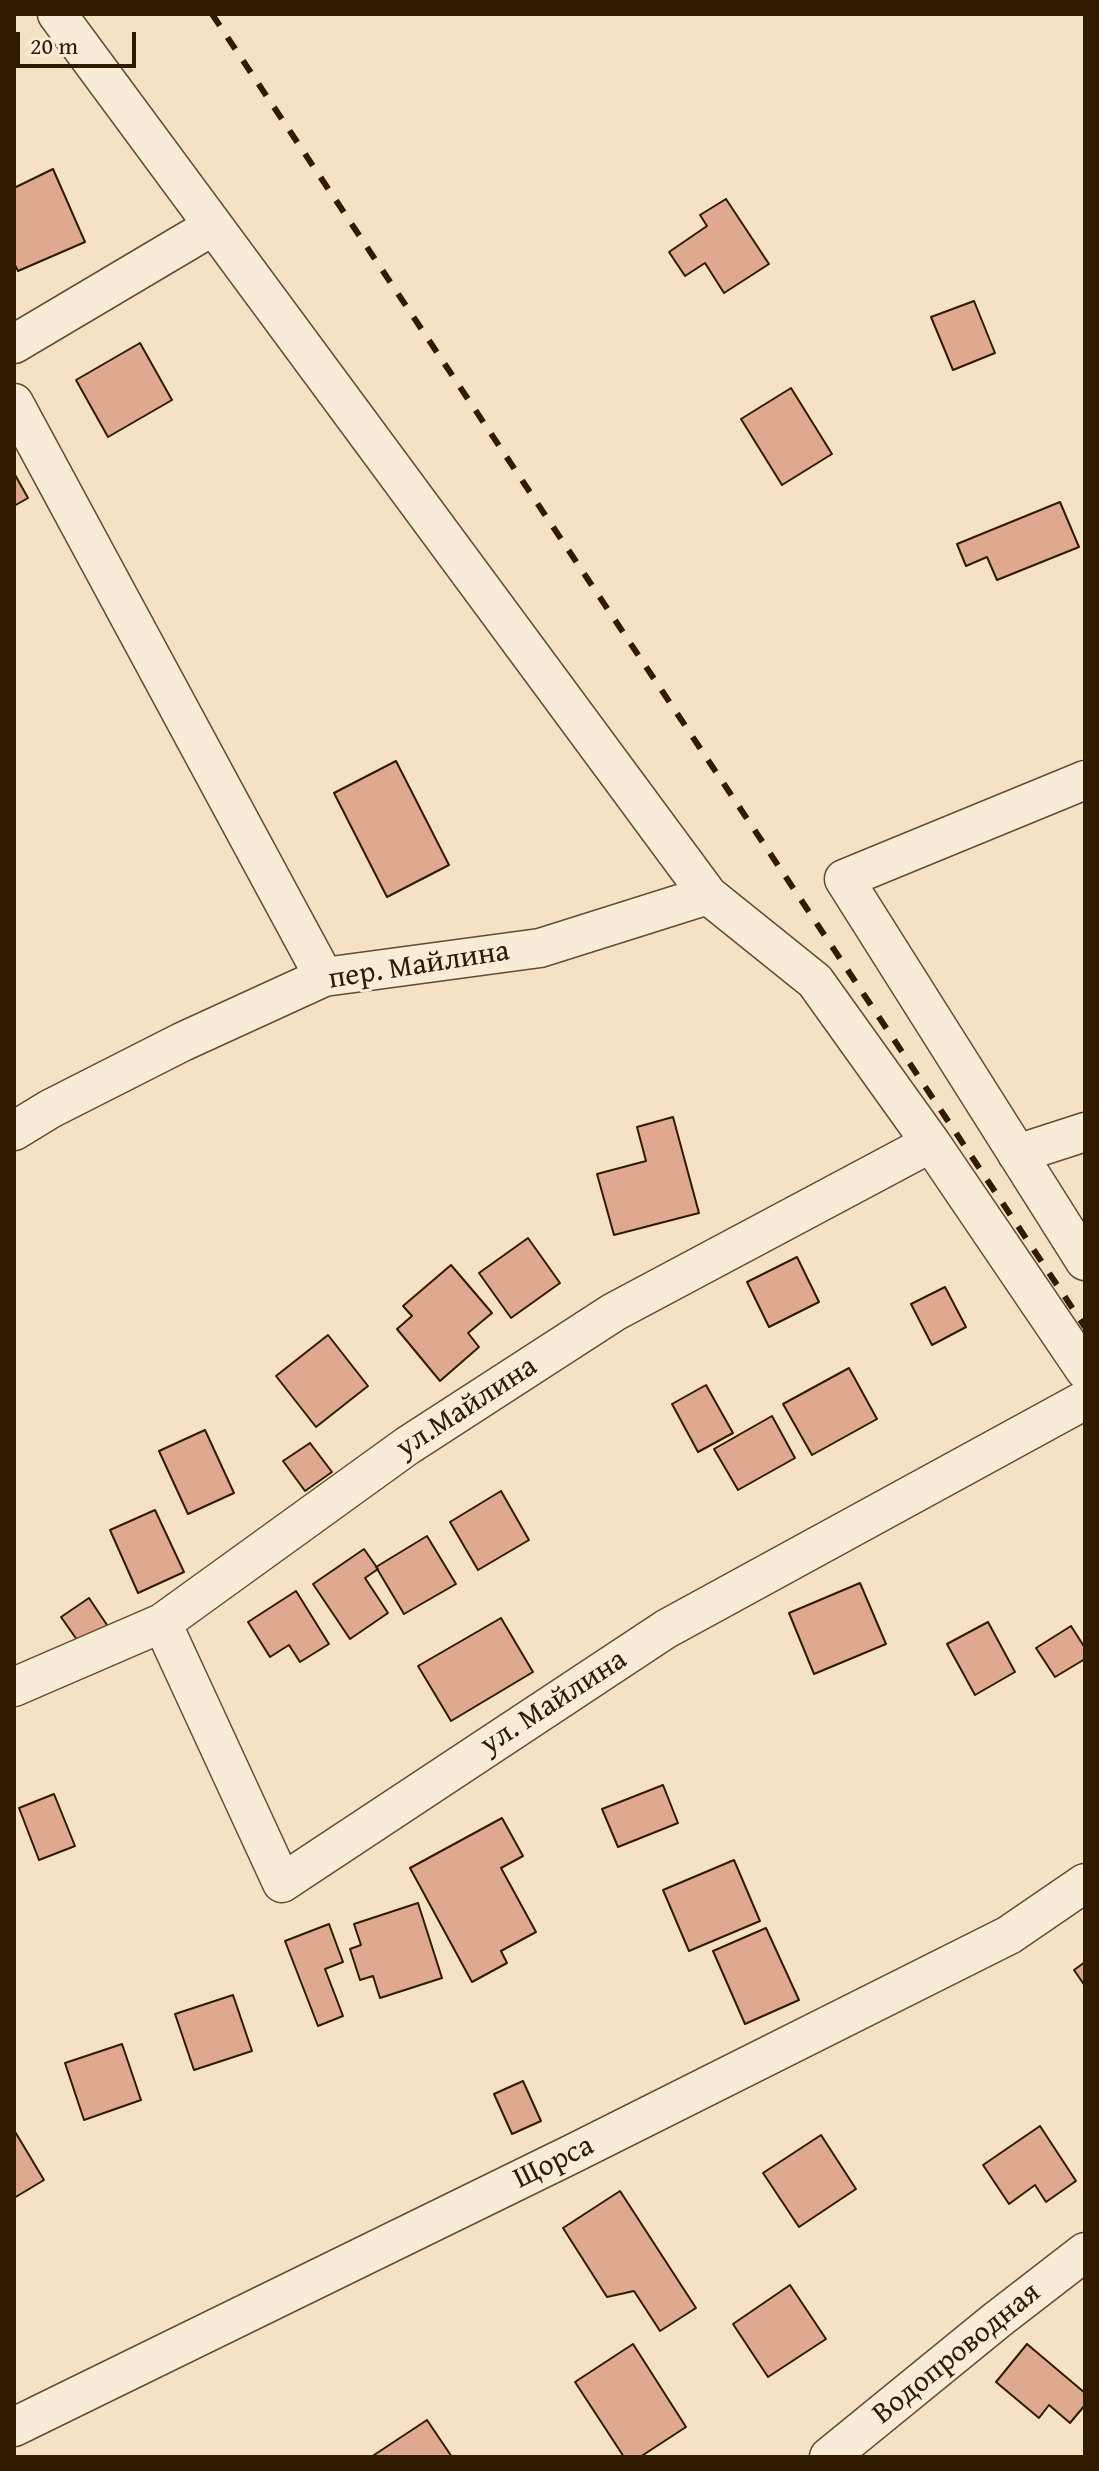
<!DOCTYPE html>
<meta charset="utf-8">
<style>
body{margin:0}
#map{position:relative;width:1099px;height:2471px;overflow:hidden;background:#f5e2c4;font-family:"Gentium Book Plus",serif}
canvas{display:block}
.frame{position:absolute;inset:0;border:16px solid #301b00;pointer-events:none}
.scale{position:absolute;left:16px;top:32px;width:120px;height:36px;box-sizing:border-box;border:4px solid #301b00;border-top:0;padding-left:10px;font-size:24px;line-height:28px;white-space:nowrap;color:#301b00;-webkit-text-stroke:6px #f8ecd9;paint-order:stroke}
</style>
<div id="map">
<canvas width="1099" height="2471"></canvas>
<div class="frame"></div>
<div class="scale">20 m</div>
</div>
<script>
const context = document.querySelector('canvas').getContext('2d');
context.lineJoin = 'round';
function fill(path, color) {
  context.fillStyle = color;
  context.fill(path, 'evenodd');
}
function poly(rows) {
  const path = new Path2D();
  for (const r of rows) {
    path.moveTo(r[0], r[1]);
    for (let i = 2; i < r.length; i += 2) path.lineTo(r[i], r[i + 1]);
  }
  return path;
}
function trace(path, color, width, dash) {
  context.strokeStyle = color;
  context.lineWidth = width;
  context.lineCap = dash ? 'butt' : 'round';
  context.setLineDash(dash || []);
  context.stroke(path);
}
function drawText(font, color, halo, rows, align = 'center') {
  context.font = font + ' "Gentium Book Plus",serif';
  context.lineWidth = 6;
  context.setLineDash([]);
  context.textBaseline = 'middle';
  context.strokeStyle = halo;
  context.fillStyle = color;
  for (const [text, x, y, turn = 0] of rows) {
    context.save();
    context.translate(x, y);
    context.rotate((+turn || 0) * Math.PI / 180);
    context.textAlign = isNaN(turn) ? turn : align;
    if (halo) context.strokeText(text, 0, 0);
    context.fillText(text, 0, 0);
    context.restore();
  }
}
const building = poly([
 [53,169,85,242,18,271,14,263,14,188,53,169],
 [726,199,769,264,724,293,705,263,685,276,669,252,707,226,700,215,726,199],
 [974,301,995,353,953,370,931,317,974,301],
 [140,343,172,400,108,437,76,380,140,343],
 [791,388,832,454,782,485,741,419,791,388],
 [14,473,28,498,14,506,14,473],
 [1060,502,1079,547,997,580,987,557,966,566,957,544,1060,502],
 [396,761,449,865,387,897,334,793,396,761],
 [673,1117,699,1213,614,1235,597,1174,646,1161,637,1127,673,1117],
 [528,1238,560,1283,511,1318,479,1273,528,1238],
 [797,1257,819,1302,769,1327,747,1282,797,1257],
 [451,1265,492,1313,468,1333,479,1347,440,1381,397,1329,412,1316,403,1306,451,1265],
 [945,1287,966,1327,932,1345,911,1304,945,1287],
 [328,1335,368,1386,316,1427,276,1376,328,1335],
 [849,1368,877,1419,812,1455,783,1404,849,1368],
 [706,1385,733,1433,698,1452,672,1404,706,1385],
 [772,1416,795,1458,738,1490,714,1449,772,1416],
 [205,1430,234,1493,188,1514,159,1451,205,1430],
 [310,1443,332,1472,305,1491,283,1461,310,1443],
 [501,1491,529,1540,478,1570,450,1522,501,1491],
 [155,1510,184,1572,138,1593,110,1530,155,1510],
 [427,1536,456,1584,404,1614,376,1567,427,1536],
 [364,1549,378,1569,365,1578,388,1613,350,1639,313,1584,364,1549],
 [860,1583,886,1644,814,1674,789,1613,860,1583],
 [296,1591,329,1644,300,1662,289,1645,270,1657,248,1622,296,1591],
 [89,1598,109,1628,82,1647,61,1617,89,1598],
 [501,1618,533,1672,451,1721,418,1666,501,1618],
 [988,1622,1015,1672,975,1695,947,1644,988,1622],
 [1071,1626,1085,1648,1085,1659,1055,1677,1036,1648,1071,1626],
 [663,1785,678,1823,618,1847,602,1809,663,1785],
 [54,1794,75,1846,39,1860,19,1808,54,1794],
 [502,1818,523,1856,501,1868,536,1932,501,1951,507,1963,472,1982,410,1868,502,1818],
 [734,1860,760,1921,689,1951,663,1890,734,1860],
 [418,1903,442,1978,380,1998,373,1976,360,1980,350,1949,361,1945,354,1924,418,1903],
 [329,1924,343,1962,325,1969,343,2016,318,2026,285,1941,329,1924],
 [766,1928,799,2000,745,2024,713,1951,766,1928],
 [1085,1962,1085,1986,1074,1970,1085,1962],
 [233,1995,252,2051,194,2070,175,2014,233,1995],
 [122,2044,141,2100,84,2120,65,2063,122,2044],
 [523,2081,541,2121,512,2134,494,2094,523,2081],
 [1040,2126,1076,2181,1046,2202,1035,2185,1009,2204,983,2165,1040,2126],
 [14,2130,44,2180,14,2198,14,2130],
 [821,2135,856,2189,799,2227,763,2173,821,2135],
 [620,2191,696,2308,660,2331,634,2291,607,2297,563,2228,620,2191],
 [790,2285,826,2339,768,2377,733,2324,790,2285],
 [633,2344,686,2427,640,2457,624,2457,575,2382,633,2344],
 [1027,2344,1085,2393,1085,2405,1070,2423,1049,2405,1039,2418,996,2382,1027,2344],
 [427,2420,452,2457,371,2457,427,2420]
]);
const minor = poly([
 [57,14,708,895,815,981,931,1143,1085,1370],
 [14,344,213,226],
 [14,403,324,977],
 [1085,780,844,879,1085,1261],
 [14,1131,50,1109,182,1042,324,977,540,948,708,895],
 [1017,1154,1085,1132],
 [162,1623,282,1883,666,1629,1085,1400],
 [14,1687,162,1623,407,1446,614,1312,931,1143],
 [14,2427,572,2154,1009,1935,1085,1883],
 [829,2457,997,2320,1085,2252]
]);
const rail = poly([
 [212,14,1085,1327]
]);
const streetNames = [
 ["пер. Майлина",419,966,-9],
 ["ул.Майлина",467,1408,-33],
 ["ул. Майлина",554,1703,-33],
 ["Щорса",554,2163,-26],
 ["Водопроводная",957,2354,-39]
];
fill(building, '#dea98e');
trace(building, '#301b00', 2);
trace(minor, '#614d31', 41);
trace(minor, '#f8ecd9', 38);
trace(rail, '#301b00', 6, [14, 14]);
drawText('30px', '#301b00', '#f8ecd9', streetNames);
</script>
